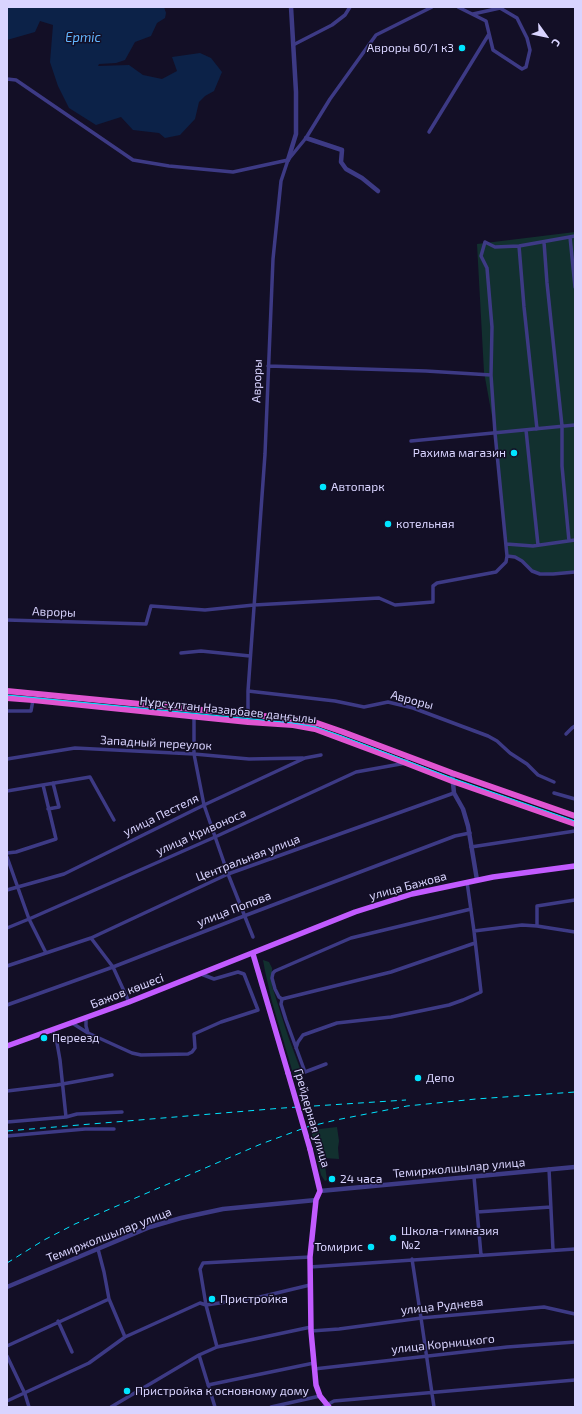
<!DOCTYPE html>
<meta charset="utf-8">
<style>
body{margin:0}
#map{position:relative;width:582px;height:1414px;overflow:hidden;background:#130f26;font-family:"Exo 2",sans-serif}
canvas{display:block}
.frame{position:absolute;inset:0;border:8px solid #d9d4ff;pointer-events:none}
.north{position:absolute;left:526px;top:16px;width:40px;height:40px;-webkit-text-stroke:3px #130f26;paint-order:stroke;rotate:123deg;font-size:11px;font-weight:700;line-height:16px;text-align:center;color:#d9d4ff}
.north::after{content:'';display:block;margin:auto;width:14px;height:18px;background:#d9d4ff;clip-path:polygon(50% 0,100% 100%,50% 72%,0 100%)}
</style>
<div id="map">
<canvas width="582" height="1414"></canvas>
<div class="frame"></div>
<div class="north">С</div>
</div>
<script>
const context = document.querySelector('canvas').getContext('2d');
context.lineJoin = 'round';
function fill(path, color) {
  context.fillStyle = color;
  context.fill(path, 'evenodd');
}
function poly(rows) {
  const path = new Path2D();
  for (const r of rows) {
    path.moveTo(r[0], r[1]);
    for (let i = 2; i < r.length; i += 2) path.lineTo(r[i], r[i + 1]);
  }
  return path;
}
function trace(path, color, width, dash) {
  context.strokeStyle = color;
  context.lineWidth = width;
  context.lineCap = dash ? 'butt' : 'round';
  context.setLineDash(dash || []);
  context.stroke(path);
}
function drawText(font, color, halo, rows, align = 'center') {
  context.font = font + ' "Exo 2",sans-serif';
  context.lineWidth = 3;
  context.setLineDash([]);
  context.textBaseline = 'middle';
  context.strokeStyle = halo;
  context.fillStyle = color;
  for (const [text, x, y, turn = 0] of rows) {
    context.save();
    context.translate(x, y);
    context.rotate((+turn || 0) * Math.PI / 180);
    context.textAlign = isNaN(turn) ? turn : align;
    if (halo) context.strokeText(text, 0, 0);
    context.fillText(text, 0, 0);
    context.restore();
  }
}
const green = poly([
 [575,232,575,572,553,574,532,571,522,561,507,556,495,433,484,372,477,244],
 [263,960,269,962,272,968,272,986,288,1036,304,1079,295,1080,272,1002,265,971],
 [337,1127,339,1141,338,1148,339,1159,324,1158,327,1180,325,1181,321,1175,311,1130]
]);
const water = poly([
 [7,7,164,7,166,13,165,18,157,23,151,36,135,42,125,60,116,63,99,64,98,66,129,65,143,75,162,79,177,71,172,57,200,53,211,58,222,72,214,91,205,96,199,102,195,119,180,135,165,138,159,133,133,130,121,117,96,125,69,108,58,86,50,62,53,25,40,21,35,32,7,40]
]);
const minor = poly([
 [458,7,486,21,493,50,522,69,526,67,530,50,527,38,517,18,500,8,473,14],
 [293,45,332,25,345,15,350,7],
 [7,79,16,80,133,160,169,166,233,172,288,160,306,138,330,99,376,35,432,7],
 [429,132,489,34],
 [570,237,575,287],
 [544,242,547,283,562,426,562,466,569,541],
 [519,246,524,307,537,429],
 [491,375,492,327,487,268,481,256,485,242,495,247,519,246,575,236],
 [526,430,538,545],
 [411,441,575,425],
 [506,544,533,546,575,540],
 [507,556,515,557,522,561,532,571,540,574,553,574,575,572],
 [7,620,146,624,151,606,205,610,254,605,379,598,395,605,433,602,433,586,437,583,496,572,506,562,507,556,495,433,491,375,426,371,268,366],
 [181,653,201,651,250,656],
 [248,691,335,701,364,707,388,702,413,708,488,736,497,741,510,753,527,764,538,775,554,782],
 [7,711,31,711,33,700],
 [194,717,194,754,204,805,228,874,253,937],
 [248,722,248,691,265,454,273,259,281,181,288,160],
 [566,734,572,728,575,726],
 [7,759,75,748,194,754,249,759,303,758],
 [7,791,90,777,114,820],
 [554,793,575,799],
 [48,809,59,807,53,783],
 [471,847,575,831],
 [7,853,16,852,56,839,43,785],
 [7,857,29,919,46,953],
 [7,890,64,874,204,805,305,758,321,755],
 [537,926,537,906,575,900],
 [7,928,29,919,215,837,356,772,406,763,408,757],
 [474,931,522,925,537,926,575,932],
 [91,938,113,967,129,1002],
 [7,966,91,938,228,874,454,793],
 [282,999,279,997,275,989,272,978,273,973,275,971,351,938,471,909],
 [282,999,391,972,475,943],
 [282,999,281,1004,286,1020,305,1072,326,1064],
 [7,1005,113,967,244,916,455,836,470,833],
 [86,1018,86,1026,88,1033],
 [72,1023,88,1033,132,1053,141,1055,188,1054,192,1052,195,1048,194,1034,221,1022,258,1010,244,974,238,972,214,979,201,974],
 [52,1030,57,1043,60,1060,66,1117],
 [296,1048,298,1042,303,1035,337,1023,391,1017,449,1005,463,1000,481,992,474,931,467,882],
 [7,1091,57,1085,112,1075],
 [7,1122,66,1117,77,1114,122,1112],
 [7,1136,85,1129,114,1129],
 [549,1169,553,1250],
 [474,1177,481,1255],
 [477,1212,551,1207],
 [98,1249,104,1272,109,1299,125,1337],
 [412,1259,421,1318,434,1407],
 [310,1267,575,1249],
 [58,1321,72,1352],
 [311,1331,339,1329,421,1318,544,1307,575,1314],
 [7,1346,109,1299],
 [217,1347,206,1305,200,1269,203,1263,310,1257],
 [199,1355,215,1407],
 [7,1356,25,1394,29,1407],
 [314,1369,507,1347,575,1342],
 [208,1385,314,1363],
 [7,1401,89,1363,125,1337,200,1303,206,1305,260,1297,310,1285],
 [111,1407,199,1355,217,1347,311,1327],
 [271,1407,320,1396],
 [323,1407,334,1401,575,1380]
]);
const tertiary = poly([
 [306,138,342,150,341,162,346,169,362,178,378,191],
 [288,160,296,134,296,92,291,7],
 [452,773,454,793,463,809,468,826,477,880],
 [320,1191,575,1167],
 [7,1287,150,1227,181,1218,223,1209,316,1200]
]);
const primary = poly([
 [253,954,288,1073],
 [7,1046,129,1002,355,912,412,894,493,877,575,866],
 [310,1149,320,1191,316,1200,310,1257,311,1331,316,1385,320,1396,329,1407]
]);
const trunk = poly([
 [7,691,295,719,317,723,343,732,452,773,575,816],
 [7,698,33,700,248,722,293,725,315,729,406,763,452,781,575,824]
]);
const tram = poly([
 [7,695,293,723,316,727,342,736,452,778,575,821]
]);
const rail = poly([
 [7,1131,283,1108,406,1100],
 [7,1263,44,1240,75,1224,261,1144,307,1127,336,1120,407,1106,476,1099,575,1092]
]);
const primaryBridge = poly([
 [288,1073,310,1149]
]);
const markers = [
 [462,48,4,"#00e5ff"],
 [514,453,4,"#00e5ff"],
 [323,487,4,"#00e5ff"],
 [388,524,4,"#00e5ff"],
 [44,1038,4,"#00e5ff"],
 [418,1078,4,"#00e5ff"],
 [332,1179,4,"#00e5ff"],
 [393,1238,4,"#00e5ff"],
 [371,1247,4,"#00e5ff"],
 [212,1299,4,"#00e5ff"],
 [127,1391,4,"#00e5ff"]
];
const poiNames = [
 ["Авроры 60/1 к3",454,48,"right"],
 ["Рахима магазин",506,453,"right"],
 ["Автопарк",331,487],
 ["котельная",396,524],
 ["Переезд",52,1038],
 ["Депо",426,1078],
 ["24 часа",340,1179],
 ["Школа-гимназия",401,1231],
 ["№2",401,1245],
 ["Томирис",363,1247,"right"],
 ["Пристройка",220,1299],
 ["Пристройка к основному дому",135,1391]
];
const streetNames = [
 ["Авроры",257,381,-88],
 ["Авроры",54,612,2],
 ["Авроры",412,700,15],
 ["Нұрсұлтан Назарбаев даңғылы",228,710,6],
 ["Западный переулок",156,743,3],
 ["улица Пестеля",161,815,-26],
 ["улица Кривоноса",201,832,-24],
 ["Центральная улица",248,858,-21],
 ["улица Бажова",408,886,-15],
 ["улица Попова",234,909,-21],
 ["Бажов көшесі",127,991,-21],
 ["Грейдерная улица",312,1118,74],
 ["Темиржолшылар улица",459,1168,-5],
 ["Темиржолшылар улица",109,1235,-21],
 ["улица Руднева",442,1306,-6],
 ["улица Корницкого",443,1344,-6]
];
const waterNames = [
 ["Ертіс",83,38]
];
fill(green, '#12302f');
fill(water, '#0c2248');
trace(minor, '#3d3a85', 3.5);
trace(tertiary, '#3d3a85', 4.5);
trace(primary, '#c25bff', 5.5);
trace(trunk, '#e055d1', 6);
trace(tram, '#00e5ff', 1);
trace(rail, '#00e5ff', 1, [6, 5]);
trace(primaryBridge, '#c25bff', 5.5);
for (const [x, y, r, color] of markers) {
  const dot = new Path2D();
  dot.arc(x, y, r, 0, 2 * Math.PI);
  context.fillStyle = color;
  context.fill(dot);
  trace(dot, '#130f26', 1.5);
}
drawText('12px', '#d9d4ff', '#130f26', poiNames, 'left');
drawText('12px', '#d9d4ff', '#130f26', streetNames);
drawText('italic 13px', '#62b6ff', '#130f26', waterNames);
</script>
